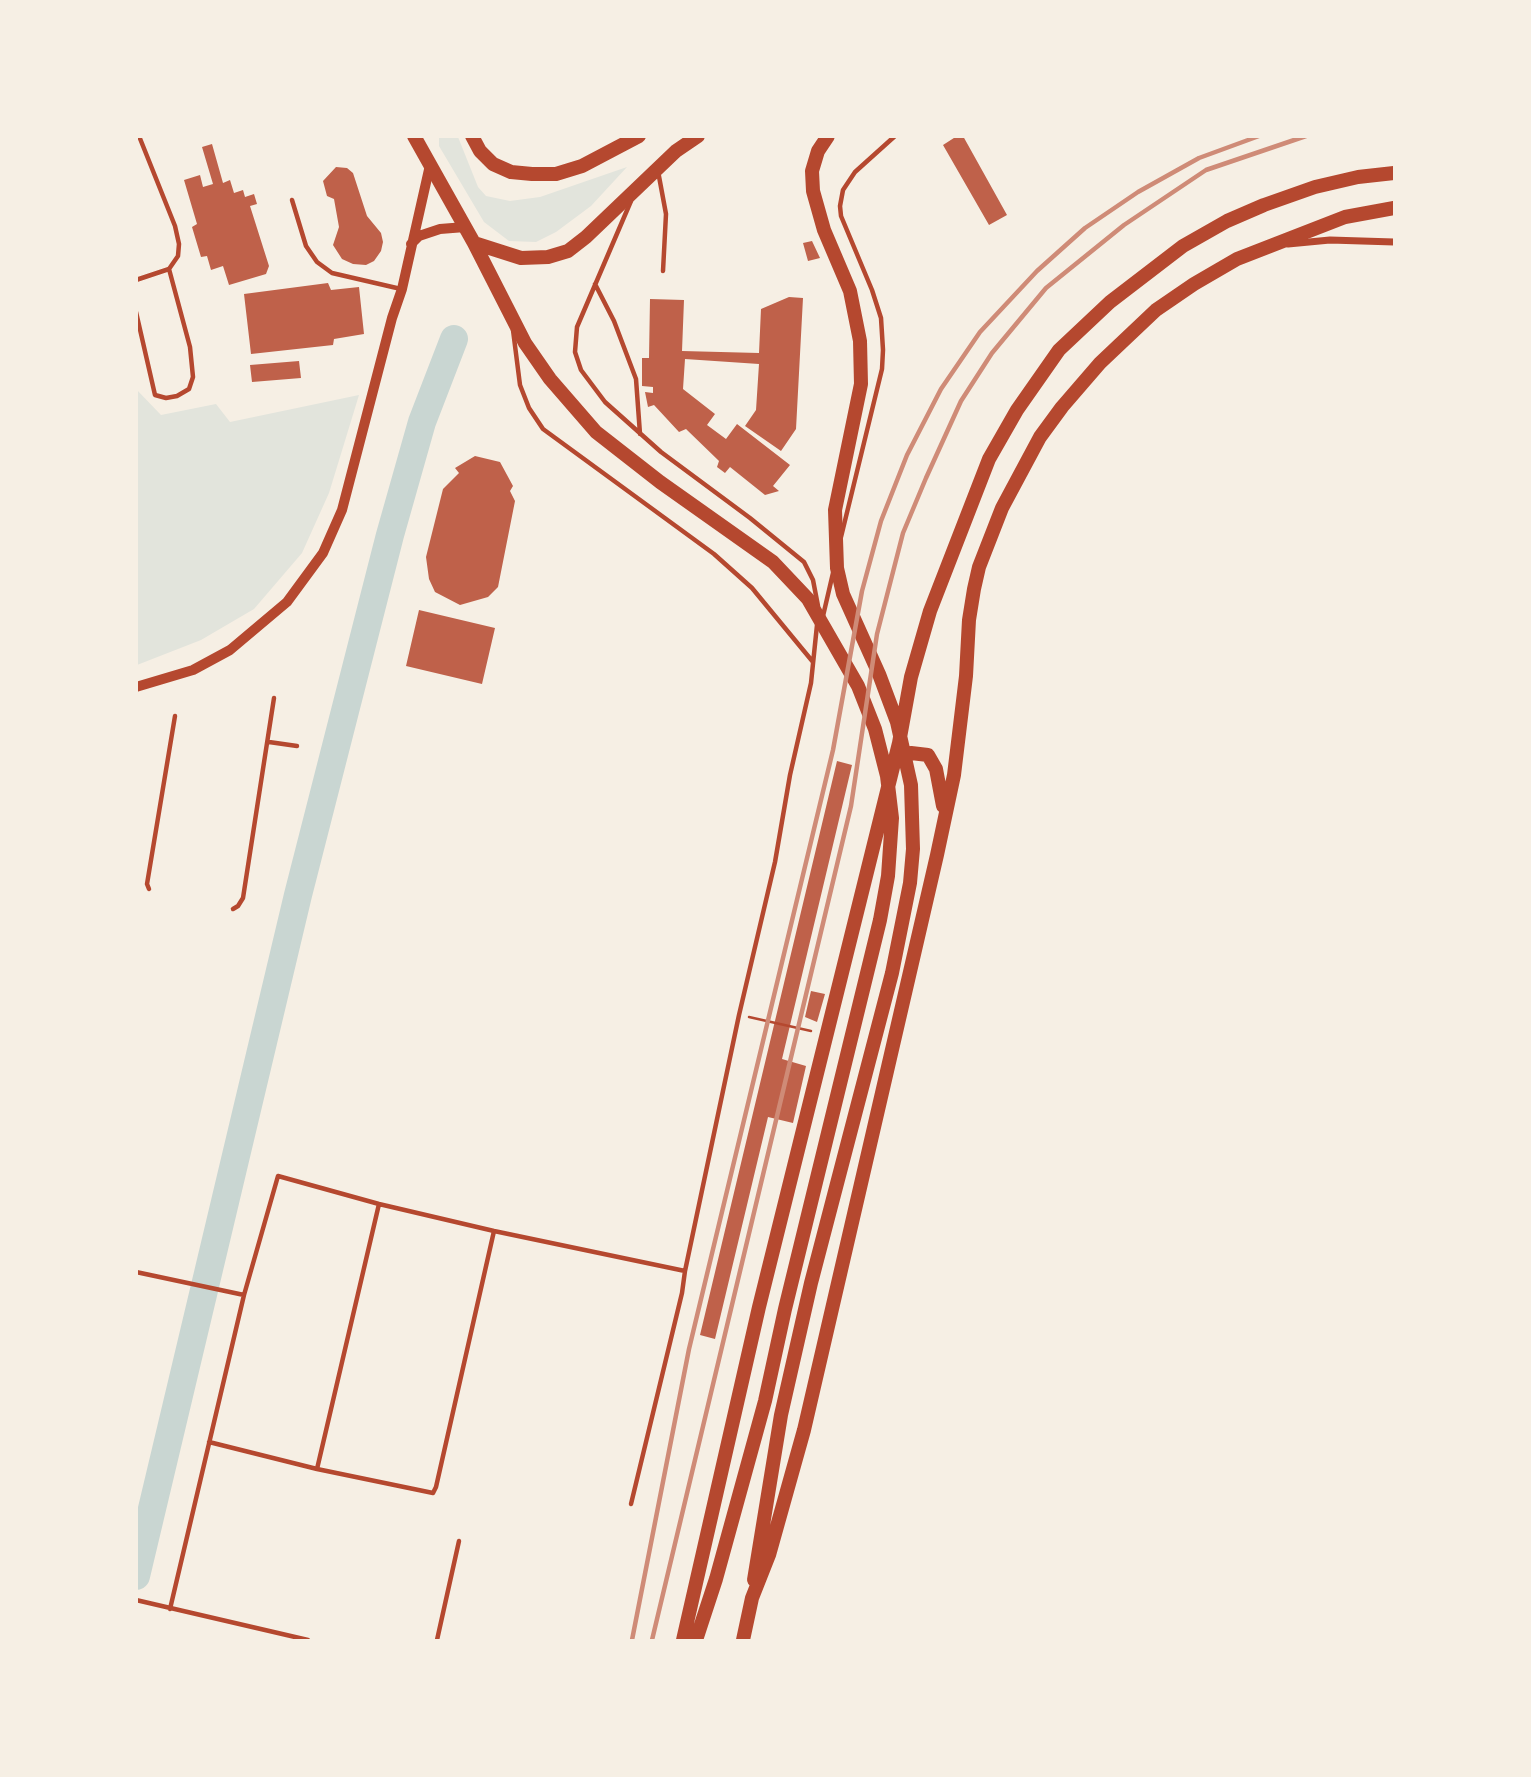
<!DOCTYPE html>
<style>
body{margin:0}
#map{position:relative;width:1531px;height:1777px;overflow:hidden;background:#f6efe4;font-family:"PT Sans Narrow",sans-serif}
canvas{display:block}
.frame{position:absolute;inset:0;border:138px solid #f6efe4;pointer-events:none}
</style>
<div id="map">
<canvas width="1531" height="1777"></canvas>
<div class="frame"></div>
</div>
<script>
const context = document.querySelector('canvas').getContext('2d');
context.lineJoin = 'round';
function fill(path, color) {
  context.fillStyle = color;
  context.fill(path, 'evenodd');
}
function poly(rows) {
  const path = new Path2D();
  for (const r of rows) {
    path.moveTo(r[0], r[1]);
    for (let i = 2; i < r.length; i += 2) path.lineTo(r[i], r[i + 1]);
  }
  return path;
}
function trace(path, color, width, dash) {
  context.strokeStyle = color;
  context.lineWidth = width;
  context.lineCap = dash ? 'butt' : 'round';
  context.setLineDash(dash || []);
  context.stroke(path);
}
const green = poly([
 [439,137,458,137,478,187,486,196,510,201,540,197,627,167,591,206,556,232,536,242,509,241,484,222,439,146],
 [136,389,161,415,216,404,230,422,359,395,329,493,302,553,254,609,201,640,137,665]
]);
const river = poly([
 [136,1576,298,895,390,535,422,422,454,339]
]);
const building = poly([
 [957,136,963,136,1007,215,989,225,943,145],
 [212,144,223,183,230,180,234,193,243,190,245,197,254,194,257,204,250,206,269,266,266,274,229,285,223,266,211,270,207,256,201,257,192,227,197,224,184,180,200,175,203,187,213,184,202,147],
 [336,167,347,168,353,173,367,216,381,233,383,242,381,251,374,261,366,265,353,264,342,259,333,245,339,227,334,199,327,196,323,181],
 [812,241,820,258,808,261,803,243],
 [328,283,331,290,359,287,364,334,334,339,333,345,251,354,244,294],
 [789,297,803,298,796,429,781,451,745,426,756,410,759,364,685,359,683,389,715,414,707,425,726,439,737,424,790,465,773,486,779,491,765,495,730,467,725,473,717,467,719,461,686,429,679,432,654,405,648,407,645,392,653,393,653,387,642,386,642,358,649,358,650,299,684,300,682,351,759,353,761,309],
 [299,361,301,378,252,382,250,365],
 [475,456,500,462,513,486,510,491,515,501,498,587,488,597,460,605,435,592,429,579,426,557,443,489,459,473,455,468],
 [419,610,495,628,482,684,406,666],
 [837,761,852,765,782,1059,806,1066,793,1123,768,1117,715,1339,700,1335],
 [811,991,825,994,817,1022,805,1017]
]);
const path = poly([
 [749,1017,811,1031]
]);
const service = poly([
 [658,171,666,214,663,271],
 [292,200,306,246,317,262,332,273,401,289],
 [631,201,577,327,575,352,581,370,605,402,661,452,750,518,804,562,813,580,818,606],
 [136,280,169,269,178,256,179,244,175,226,139,136],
 [595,284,614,321,636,379,640,434],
 [136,312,155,395,166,398,177,396,189,389,193,377,190,347,169,269],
 [513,330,520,385,529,408,543,429,714,554,752,588,813,662],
 [841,537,882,369,883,350,881,318,872,290,841,216,840,206,843,190,855,172,895,136],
 [823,616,833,573],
 [269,742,297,746],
 [149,889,147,884,175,716],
 [233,909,238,906,243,898,274,698],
 [685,1271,739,1015,775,862,790,775,811,683,817,625],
 [136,1272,244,1295],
 [209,1442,317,1469,433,1493,436,1487,494,1231],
 [317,1469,379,1204],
 [136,1600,308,1640],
 [170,1609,244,1295,278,1176,379,1204,494,1231,685,1271,682,1293,631,1504],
 [437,1640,459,1541]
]);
const minor = poly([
 [1288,244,1330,240,1394,242]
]);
const tertiary = poly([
 [411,244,419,236,440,229,465,227],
 [136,687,193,670,230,650,287,602,323,553,342,510,392,318,402,289,430,165]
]);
const primary = poly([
 [414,136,474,243,525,343,550,379,596,432,660,482,773,562,808,599,858,686,875,729,887,776,892,818,888,876,880,920,785,1309,765,1401,716,1579,696,1640],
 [472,136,480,151,493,164,511,172,532,174,556,174,582,166,639,136],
 [474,243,521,258,548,257,568,251,586,237,676,151,698,136],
 [900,761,911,753,928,755,936,769,943,806],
 [754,1580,781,1415,811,1283,892,973,910,883,913,849,911,785,897,722,879,674,843,594,837,568,835,510,861,384,860,341,850,291,824,230,813,191,812,171,818,151,828,136],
 [683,1640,759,1307,899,743,911,677,930,611,989,459,1017,410,1059,350,1110,302,1183,246,1227,221,1264,205,1315,187,1358,177,1394,173],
 [743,1640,752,1598,769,1555,804,1430,937,855,954,775,966,676,969,620,974,589,979,567,1002,508,1040,437,1062,407,1100,363,1156,310,1194,284,1237,259,1345,217,1394,208]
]);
const rail = poly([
 [632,1640,689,1349,833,750,862,591,881,521,907,455,941,389,980,332,1037,271,1085,228,1138,192,1199,158,1259,136],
 [652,1640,851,806,877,634,903,533,926,478,961,401,992,353,1046,288,1124,225,1206,170,1306,136]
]);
fill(green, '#e2e4dc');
trace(river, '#c9d6d2', 28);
fill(building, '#bf614a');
trace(path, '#b5482f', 2.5);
trace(service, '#b5482f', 4.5);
trace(minor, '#b5482f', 7);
trace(tertiary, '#b5482f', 10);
trace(primary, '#b5482f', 14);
trace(rail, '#cf8b77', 4.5);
</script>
